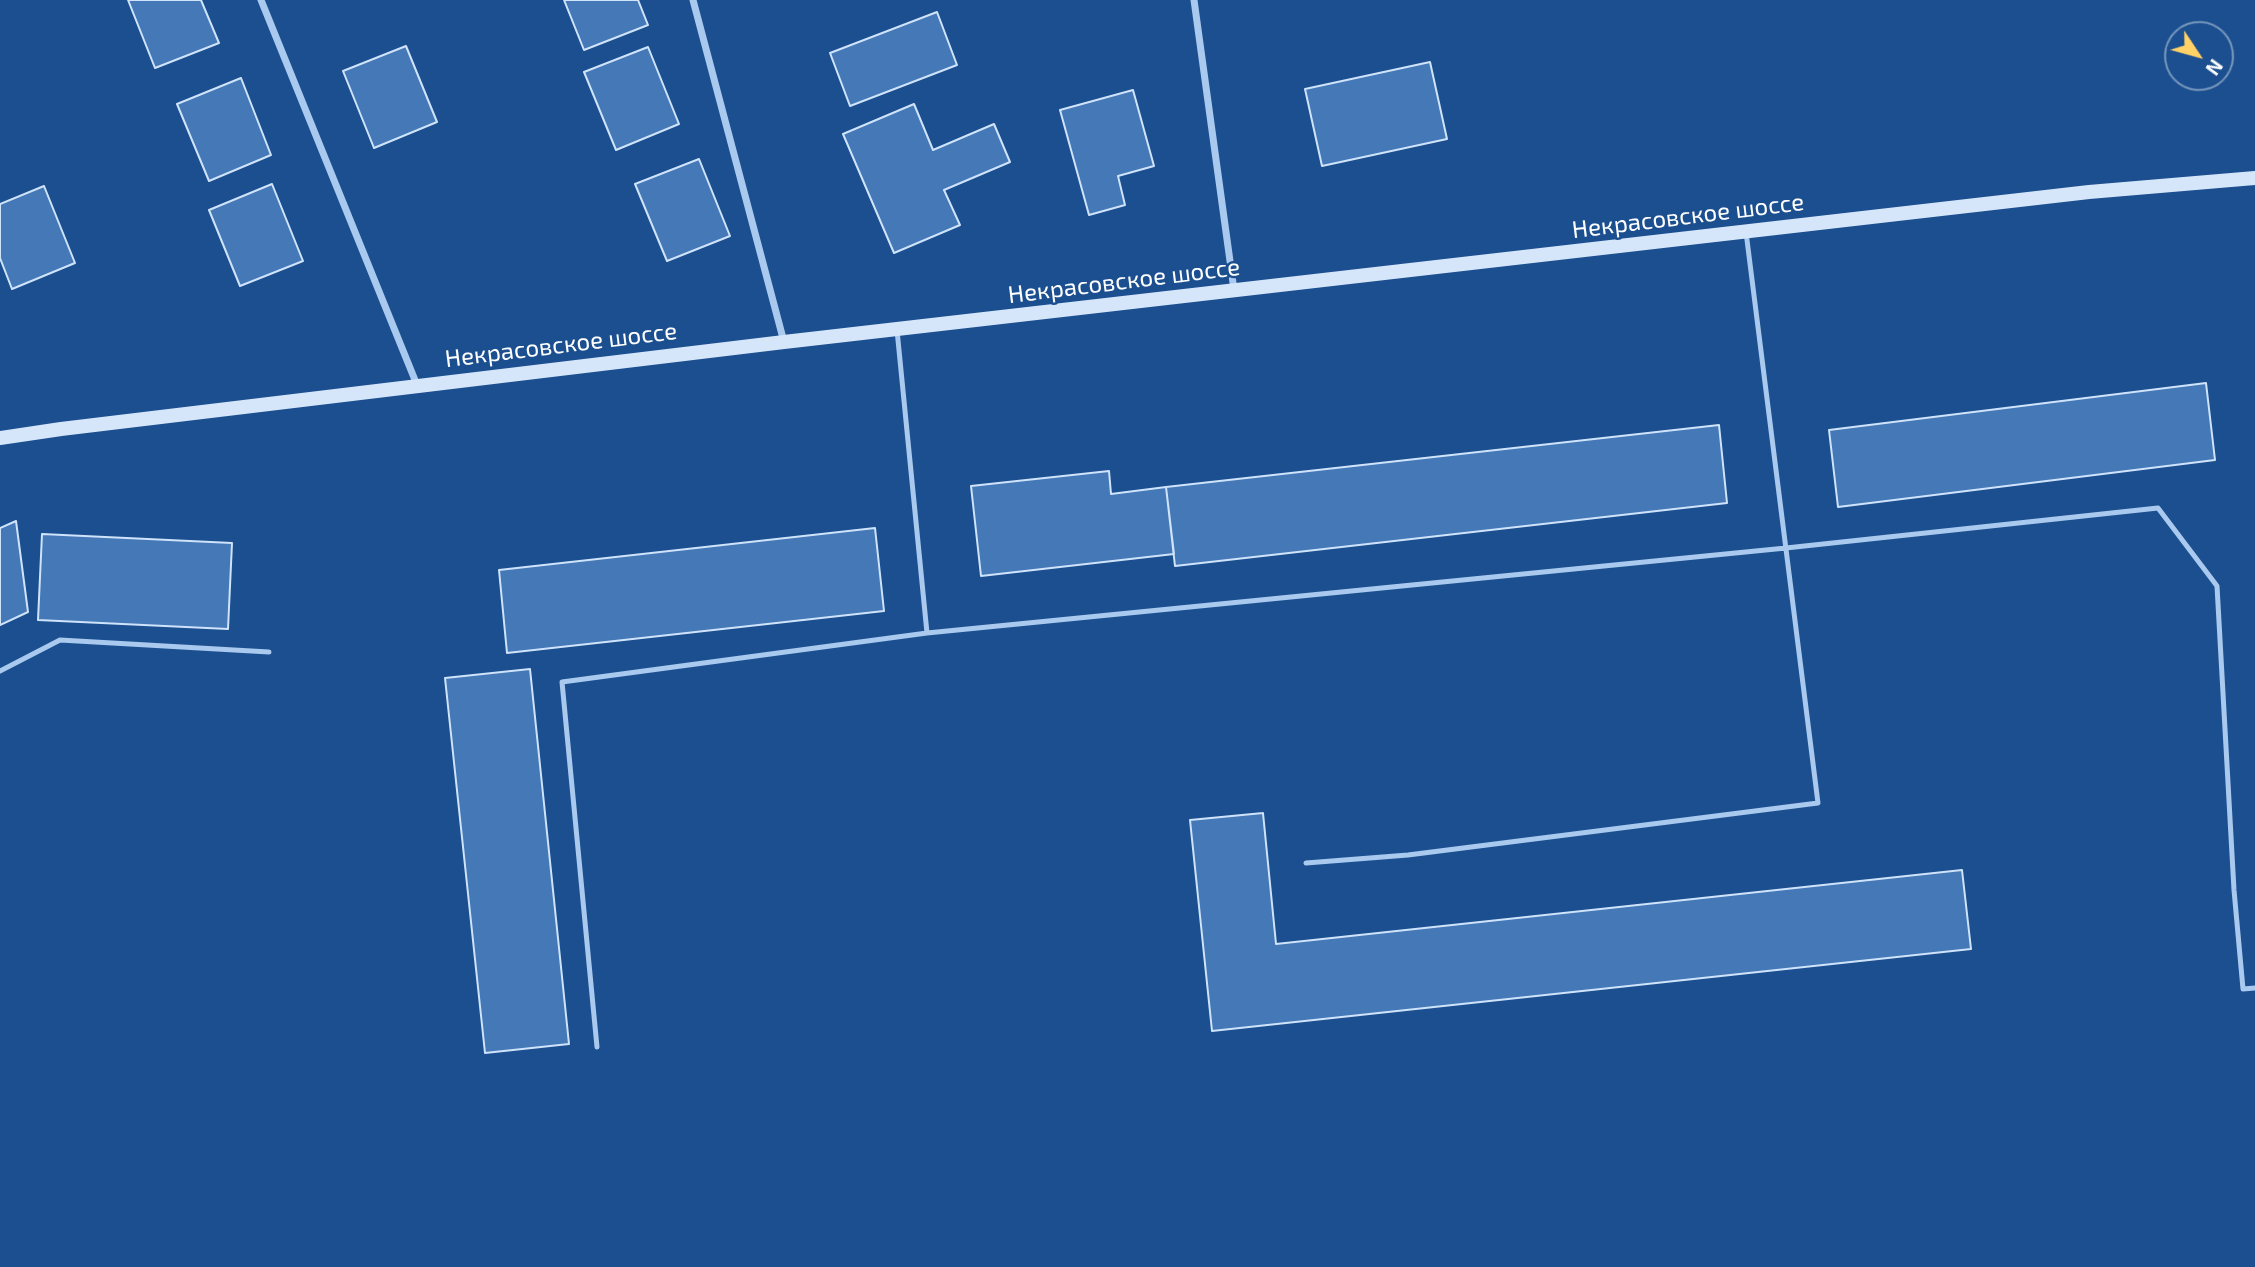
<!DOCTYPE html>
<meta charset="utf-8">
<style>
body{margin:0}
#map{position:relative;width:2255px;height:1267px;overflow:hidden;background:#1b4f8f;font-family:"Exo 2",sans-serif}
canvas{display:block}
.north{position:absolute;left:2164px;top:21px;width:70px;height:70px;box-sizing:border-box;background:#1b4f8f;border:2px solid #7695bc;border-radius:50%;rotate:126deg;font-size:19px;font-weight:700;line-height:28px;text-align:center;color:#fff}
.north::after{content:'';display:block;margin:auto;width:24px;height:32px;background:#ffd166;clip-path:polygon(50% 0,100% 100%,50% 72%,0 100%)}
</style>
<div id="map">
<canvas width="2255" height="1267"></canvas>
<div class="north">N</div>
</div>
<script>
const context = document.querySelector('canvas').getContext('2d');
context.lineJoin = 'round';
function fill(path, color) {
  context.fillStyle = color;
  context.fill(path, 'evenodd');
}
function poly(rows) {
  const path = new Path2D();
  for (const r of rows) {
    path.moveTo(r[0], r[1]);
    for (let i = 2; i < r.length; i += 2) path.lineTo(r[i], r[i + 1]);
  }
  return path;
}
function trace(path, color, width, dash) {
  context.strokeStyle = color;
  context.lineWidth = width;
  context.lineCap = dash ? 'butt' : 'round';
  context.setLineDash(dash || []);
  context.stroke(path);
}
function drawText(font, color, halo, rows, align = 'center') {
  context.font = font + ' "Exo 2",sans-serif';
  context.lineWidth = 5;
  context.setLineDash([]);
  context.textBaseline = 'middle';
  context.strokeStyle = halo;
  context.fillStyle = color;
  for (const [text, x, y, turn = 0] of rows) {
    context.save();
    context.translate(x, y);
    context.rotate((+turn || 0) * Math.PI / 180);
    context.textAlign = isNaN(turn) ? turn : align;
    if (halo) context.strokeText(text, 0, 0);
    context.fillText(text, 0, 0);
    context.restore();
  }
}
const building = poly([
 [128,0,201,0,219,43,155,68,128,0],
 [564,0,638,0,648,25,584,50,564,0],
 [937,12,957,65,850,106,830,53,937,12],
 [406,46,437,122,374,148,343,71,406,46],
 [648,47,679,124,616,150,584,72,648,47],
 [1430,62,1447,139,1322,166,1305,89,1430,62],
 [241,78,271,155,209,181,177,104,241,78],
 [1133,90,1154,166,1118,176,1125,205,1089,215,1060,110,1133,90],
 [914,104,933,150,994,124,1010,162,944,190,960,225,894,253,843,134,914,104],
 [699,159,730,236,667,261,635,184,699,159],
 [272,184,303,261,240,286,209,210,272,184],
 [44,186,75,263,12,289,0,258,0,204,44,186],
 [2206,383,2215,460,1838,507,1829,430,2206,383],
 [1719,425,1727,503,1175,566,1166,487,1719,425],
 [1109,471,1111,494,1166,487,1174,554,981,576,971,486,1109,471],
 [16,521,28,612,0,625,0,528,16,521],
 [875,528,884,611,507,653,499,570,875,528],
 [42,534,232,543,228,629,38,620,42,534],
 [530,669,569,1044,485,1053,445,678,530,669],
 [1263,813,1276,944,1962,870,1971,949,1212,1031,1190,820,1263,813]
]);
const service = poly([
 [927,633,1786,548,2158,508,2217,586,2234,890,2243,989,2255,988],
 [0,671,60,640,269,652],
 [1306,863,1408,855,1818,803,1746,232],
 [597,1047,562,682,927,633,897,330]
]);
const minor = poly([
 [261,0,417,385],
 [693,0,784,342],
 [1194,0,1234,290]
]);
const secondary = poly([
 [0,438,61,429,784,342,2089,192,2255,178]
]);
const streetNames = [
 ["Некрасовское шоссе",1688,216,-7],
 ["Некрасовское шоссе",1124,281,-7],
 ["Некрасовское шоссе",561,345,-7]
];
fill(building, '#4478b7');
trace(building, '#cfe3fa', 2);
trace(service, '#a9c9ee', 5);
trace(minor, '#a9c9ee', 7);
trace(secondary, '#d6e6fa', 14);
drawText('24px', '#fff', '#1b4f8f', streetNames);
</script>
